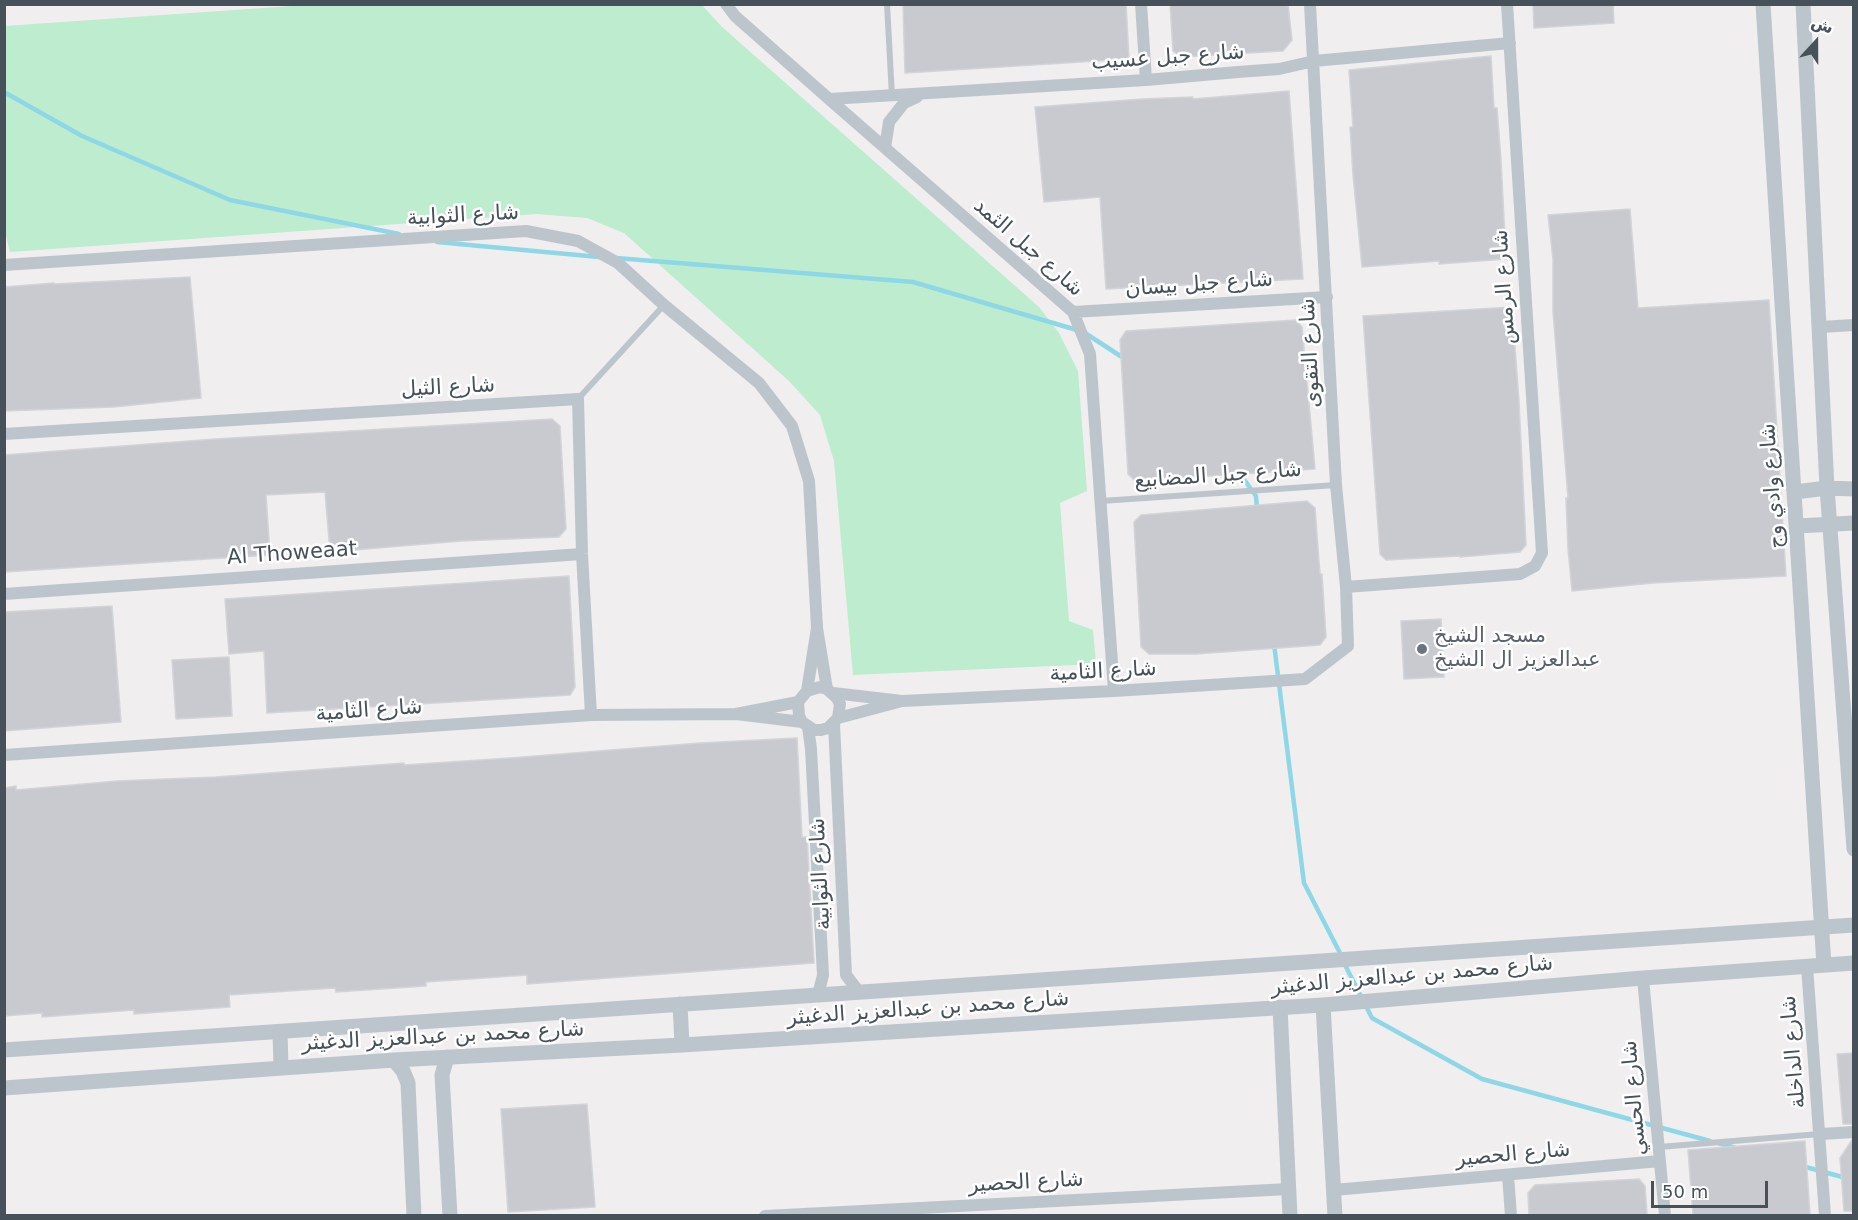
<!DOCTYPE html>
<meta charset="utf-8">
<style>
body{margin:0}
#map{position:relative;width:1858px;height:1220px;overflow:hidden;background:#f0eeee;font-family:"DejaVu Sans","Noto Sans Arabic",sans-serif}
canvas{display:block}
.frame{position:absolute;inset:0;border:6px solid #47515a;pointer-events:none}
.north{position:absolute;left:1786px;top:12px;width:60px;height:60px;-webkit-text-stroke:4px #fff;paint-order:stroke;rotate:21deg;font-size:16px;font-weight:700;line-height:24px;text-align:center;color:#47515a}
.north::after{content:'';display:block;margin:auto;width:21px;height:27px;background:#47515a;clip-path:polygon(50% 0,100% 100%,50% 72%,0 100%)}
.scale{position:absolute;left:1651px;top:1181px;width:117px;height:27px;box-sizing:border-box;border:3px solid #47515a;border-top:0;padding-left:8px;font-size:18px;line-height:21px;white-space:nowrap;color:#47515a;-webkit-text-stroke:4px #fff;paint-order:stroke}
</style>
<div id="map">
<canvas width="1858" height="1220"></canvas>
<div class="frame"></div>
<div class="north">ش</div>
<div class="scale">50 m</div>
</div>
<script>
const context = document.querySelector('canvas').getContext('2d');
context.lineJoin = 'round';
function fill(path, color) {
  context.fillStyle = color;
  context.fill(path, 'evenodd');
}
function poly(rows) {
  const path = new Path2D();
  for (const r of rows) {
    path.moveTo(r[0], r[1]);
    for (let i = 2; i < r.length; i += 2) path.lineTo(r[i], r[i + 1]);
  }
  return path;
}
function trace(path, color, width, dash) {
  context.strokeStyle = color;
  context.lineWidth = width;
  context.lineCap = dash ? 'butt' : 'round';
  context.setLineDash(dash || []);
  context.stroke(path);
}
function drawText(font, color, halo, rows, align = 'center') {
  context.font = font + ' "DejaVu Sans","Noto Sans Arabic",sans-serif';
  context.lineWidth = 5;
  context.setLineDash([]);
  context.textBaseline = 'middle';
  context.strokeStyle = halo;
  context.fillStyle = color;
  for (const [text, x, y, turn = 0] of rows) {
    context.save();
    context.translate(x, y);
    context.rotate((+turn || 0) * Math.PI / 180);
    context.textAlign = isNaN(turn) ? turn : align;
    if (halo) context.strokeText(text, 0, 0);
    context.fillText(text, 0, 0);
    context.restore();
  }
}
const green = poly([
 [320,4,702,5,721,26,1039,307,1059,333,1078,371,1087,491,1060,503,1069,621,1093,630,1096,664,853,675,834,461,820,415,789,381,624,233,587,218,537,214,10,252,4,228,5,26]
]);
const stream = poly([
 [4,92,82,136,230,200,399,234],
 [437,242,599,257],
 [616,258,913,282,1077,330],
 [1085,333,1125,359],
 [1238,471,1256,496,1257,511],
 [1274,644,1304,883,1341,955],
 [1344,963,1372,1018,1482,1079,1710,1141],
 [1718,1143,1736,1148],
 [1802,1166,1846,1178]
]);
const building = poly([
 [903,4,1126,4,1129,59,905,73,903,4],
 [1170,4,1288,4,1292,40,1283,51,1181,57,1173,51,1170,4],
 [1533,4,1613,4,1614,23,1534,28,1533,4],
 [1491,56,1494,108,1497,108,1501,160,1506,259,1439,264,1439,261,1362,267,1353,175,1350,127,1353,127,1349,70,1491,56],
 [1289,91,1303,279,1106,289,1100,197,1044,202,1035,107,1142,99,1193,97,1193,99,1289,91],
 [1630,209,1638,308,1769,300,1786,576,1653,583,1572,591,1568,549,1566,498,1568,498,1553,312,1553,259,1548,215,1630,209],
 [190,277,201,398,114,407,4,411,4,287,54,283,54,284,190,277],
 [1512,307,1519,401,1526,545,1520,552,1460,557,1460,556,1386,560,1380,554,1363,316,1512,307],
 [1296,320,1302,327,1315,469,1135,481,1128,474,1120,340,1126,331,1296,320],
 [552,419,560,426,566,529,559,537,461,541,330,552,325,492,266,495,270,555,4,572,4,455,215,439,552,419],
 [1307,501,1315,508,1320,574,1322,574,1326,637,1320,645,1196,654,1149,654,1141,647,1134,522,1141,515,1307,501],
 [569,576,575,687,570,695,267,713,264,651,229,654,225,599,569,576],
 [112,606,121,722,4,731,4,612,112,606],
 [1441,619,1444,677,1404,679,1401,621,1441,619],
 [229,657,232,716,176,719,172,660,229,657],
 [797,738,802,837,807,837,814,963,527,984,527,975,426,982,426,986,336,992,335,988,229,995,230,1007,134,1014,134,1010,42,1017,42,1013,4,1016,4,788,16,786,16,790,117,781,216,777,404,763,404,765,510,758,700,743,797,738],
 [1854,1053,1854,1124,1843,1124,1837,1054,1854,1053],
 [587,1104,595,1207,508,1212,501,1109,587,1104],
 [1852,1140,1854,1140,1854,1211,1844,1211,1840,1158,1852,1140],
 [1805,1141,1810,1215,1693,1215,1688,1150,1805,1141],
 [1639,1179,1645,1186,1647,1215,1529,1215,1528,1193,1535,1185,1639,1179]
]);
const service = poly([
 [887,4,892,96],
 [578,399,664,305],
 [1101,501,1336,485],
 [1659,1147,1820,1134]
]);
const minor = poly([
 [726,4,735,16,829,99,1073,312,1090,354,1114,691],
 [1141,4,1146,80],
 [829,99,1146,80,1238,72,1279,69,1314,61,1510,43],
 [885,148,889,122,904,103,917,97],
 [4,265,526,231,578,241,618,263,664,305,759,383,792,426,809,481,817,628],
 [1073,312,1327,297],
 [1820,327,1854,325],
 [4,434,578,399,582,554,591,715],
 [1346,587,1520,574,1535,566,1542,553,1507,4],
 [4,594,582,554],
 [807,691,817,628,827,689],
 [833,693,902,701,838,718],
 [902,701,1114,691,1305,679,1348,646,1346,587,1336,485,1310,4],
 [798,702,736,714,802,722,814,730,821,730,828,728,838,718,840,704,837,698,827,689,820,687,807,691,798,702,799,716,802,722],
 [834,724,846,975,859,992],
 [808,727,811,749,823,975,818,995],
 [4,755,591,715,736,714],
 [1807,966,1825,1216],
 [1643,978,1665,1216],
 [1821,1134,1854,1132],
 [1508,1175,1511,1216],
 [1334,1190,1660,1161],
 [765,1216,1289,1189]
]);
const tertiary = poly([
 [1763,4,1824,965],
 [1803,4,1827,488,1854,849],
 [1795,492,1827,488,1854,489],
 [1797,526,1854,523],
 [680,1004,682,1045],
 [1323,1005,1335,1216],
 [1280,1007,1290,1216],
 [280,1032,281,1068],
 [4,1050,1854,925],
 [447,1057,442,1075,450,1216],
 [394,1060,403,1071,408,1083,414,1216],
 [4,1088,394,1060,682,1045,1323,1005,1643,978,1854,963]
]);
const markers = [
 [1422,649,6,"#6b7280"]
];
const streetNames = [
 ["شارع جبل عسيب",1168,58,-4],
 ["شارع الثوابية",463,216,-3],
 ["شارع جبل الثمد",1028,248,41],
 ["شارع جبل بيسان",1199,285,-4],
 ["شارع الرمس",1505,287,-94],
 ["شارع التقوى",1311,353,-93],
 ["شارع الثيل",448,388,-3],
 ["شارع جبل المضابيع",1218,476,-4],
 ["شارع وادي وج",1773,486,-94],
 ["Al Thoweaat",292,554,-4],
 ["شارع الثامية",1103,672,-3],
 ["شارع الثامية",369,711,-4],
 ["شارع الثوابية",821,874,-93],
 ["شارع محمد بن عبدالعزيز الدغيثر",1412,976,-5],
 ["شارع محمد بن عبدالعزيز الدغيثر",928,1009,-4],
 ["شارع محمد بن عبدالعزيز الدغيثر",443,1037,-3],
 ["شارع الداخلة",1794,1052,-95],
 ["شارع الحسي",1635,1098,-95],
 ["شارع الحصير",1513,1155,-5],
 ["شارع الحصير",1026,1183,-3]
];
const worshipNames = [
 ["مسجد الشيخ",1434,637],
 ["عبدالعزيز ال الشيخ",1434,661]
];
fill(green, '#beeccf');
trace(stream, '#8dd7e7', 4.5);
fill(building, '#c8cad0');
trace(building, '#d2d4d9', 1.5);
trace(service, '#bdc5cc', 6);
trace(minor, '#bdc5cc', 12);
trace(tertiary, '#bdc5cc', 15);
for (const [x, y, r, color] of markers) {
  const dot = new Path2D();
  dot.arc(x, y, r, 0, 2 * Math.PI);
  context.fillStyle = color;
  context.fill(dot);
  trace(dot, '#fff', 2);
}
drawText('21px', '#47515a', '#fff', streetNames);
drawText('21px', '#5b616d', '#fff', worshipNames, 'left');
</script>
